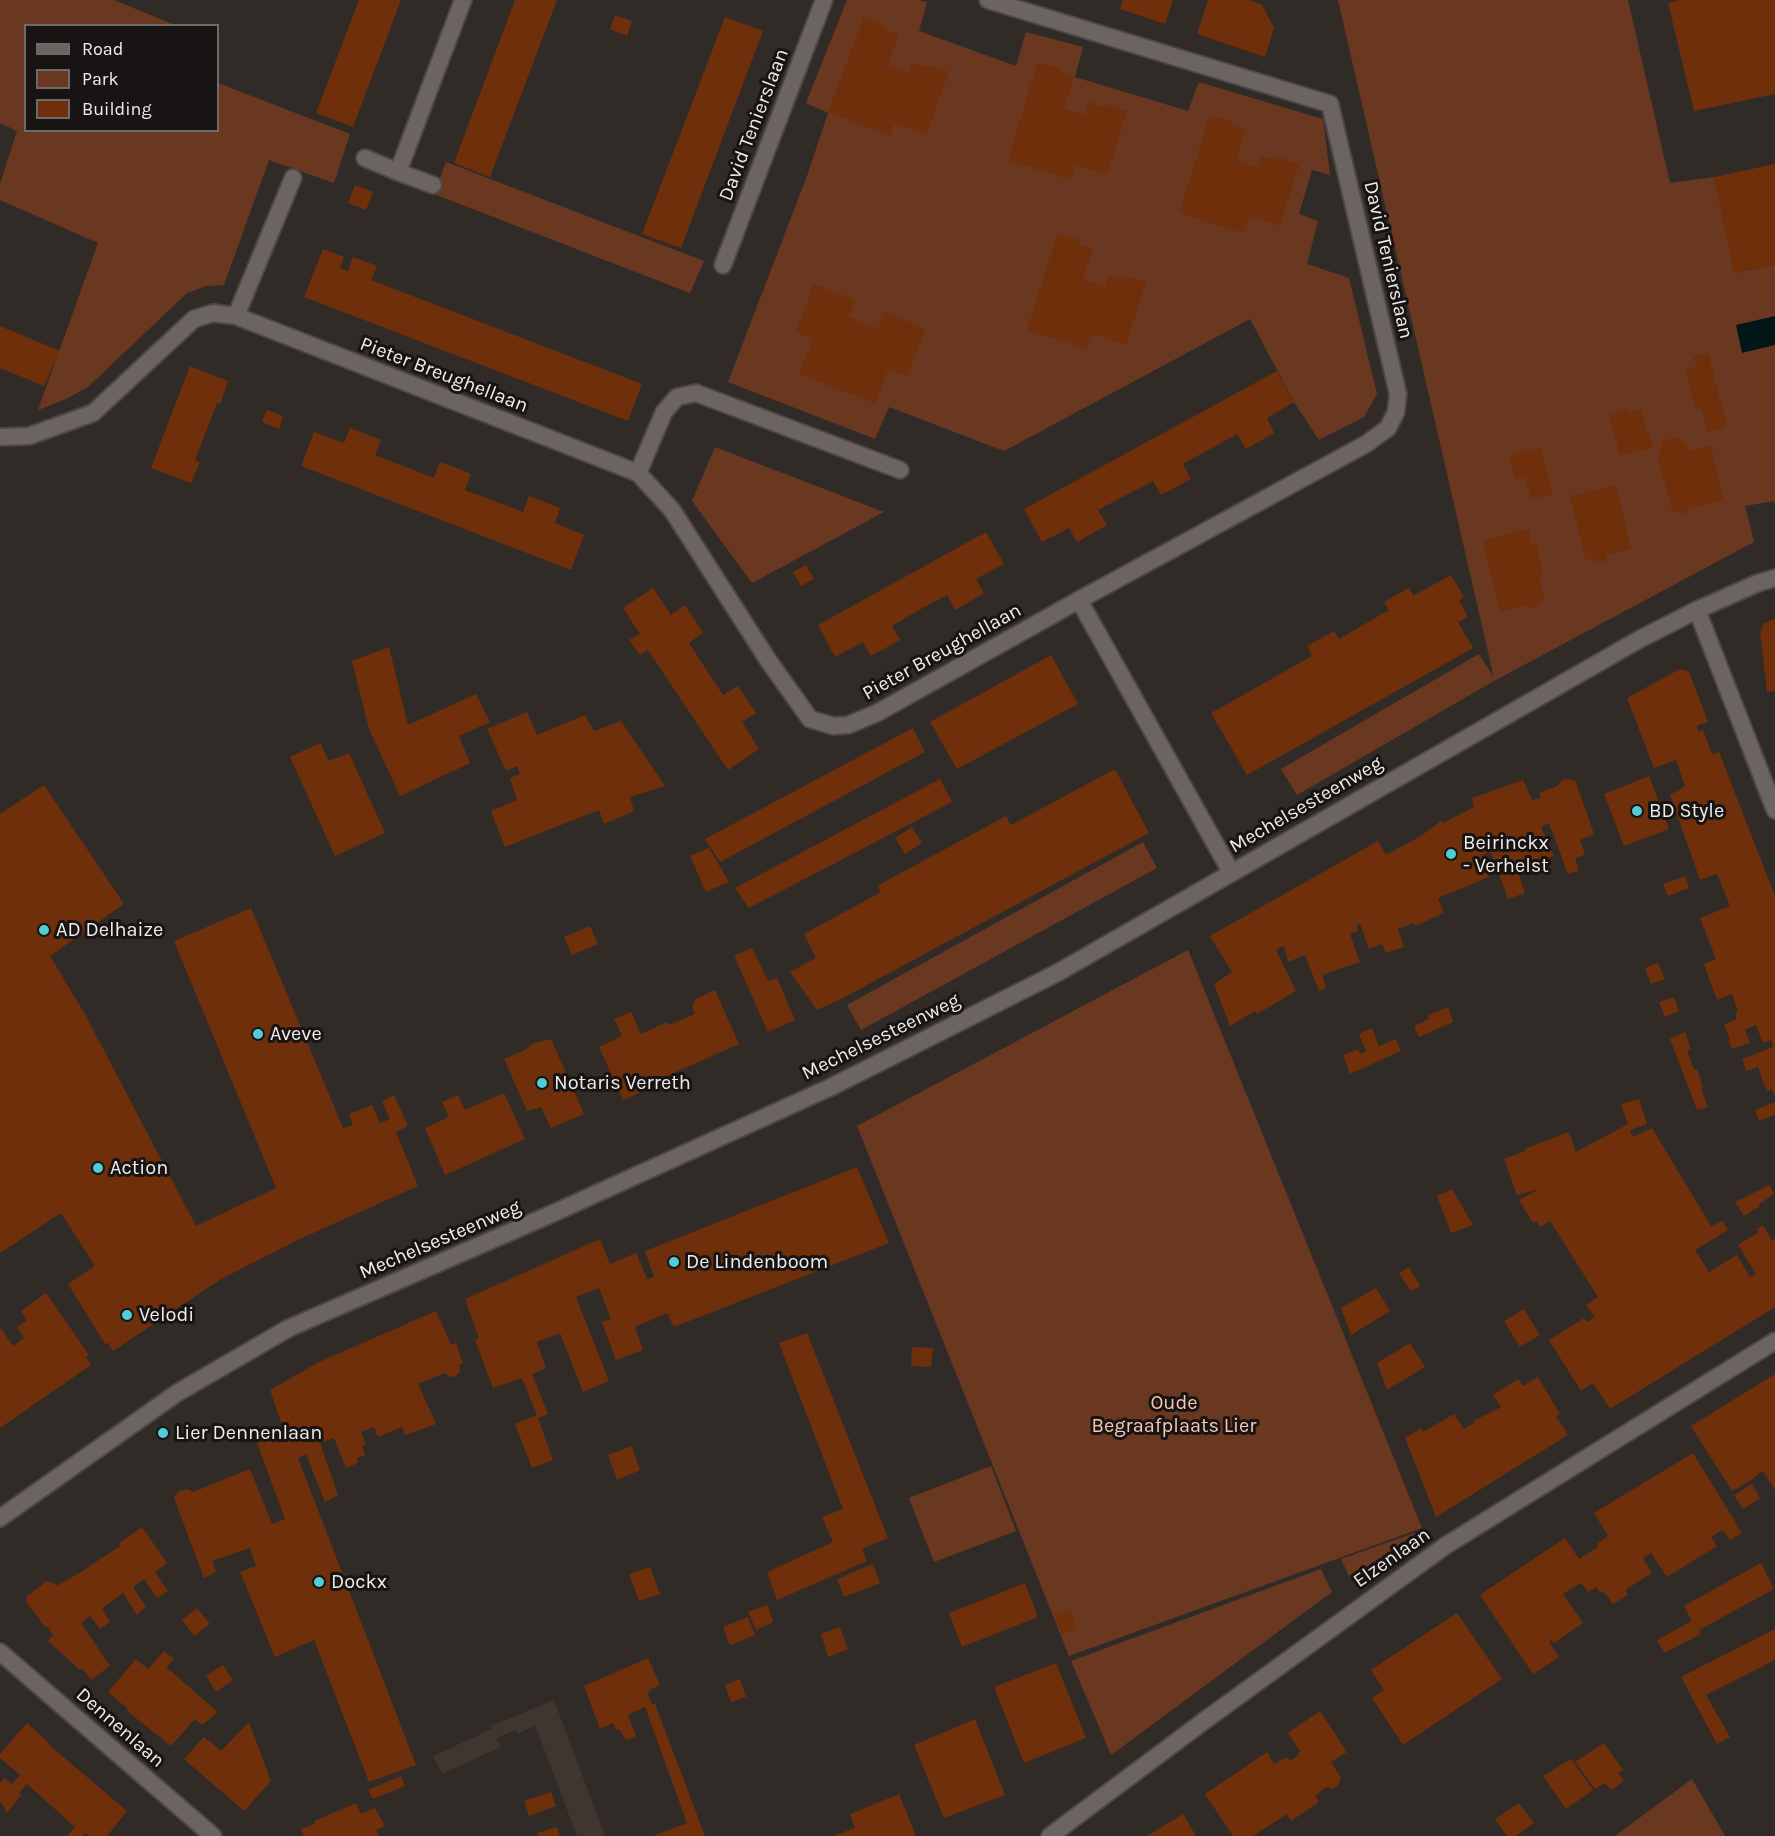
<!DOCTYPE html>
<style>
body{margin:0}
#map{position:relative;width:1775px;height:1836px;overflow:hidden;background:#312b28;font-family:Karla,sans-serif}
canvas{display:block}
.legend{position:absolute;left:24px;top:24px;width:195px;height:108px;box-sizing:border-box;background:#171413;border:2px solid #6e6a69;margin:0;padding:8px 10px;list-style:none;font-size:18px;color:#f0ecea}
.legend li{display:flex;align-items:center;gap:12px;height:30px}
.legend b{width:30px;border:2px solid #6e6a69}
</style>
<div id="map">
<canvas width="1775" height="1836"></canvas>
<ul class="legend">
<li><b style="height:8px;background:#6b6460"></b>Road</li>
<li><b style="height:16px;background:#6a3820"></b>Park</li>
<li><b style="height:16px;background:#6f2f0a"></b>Building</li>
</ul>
</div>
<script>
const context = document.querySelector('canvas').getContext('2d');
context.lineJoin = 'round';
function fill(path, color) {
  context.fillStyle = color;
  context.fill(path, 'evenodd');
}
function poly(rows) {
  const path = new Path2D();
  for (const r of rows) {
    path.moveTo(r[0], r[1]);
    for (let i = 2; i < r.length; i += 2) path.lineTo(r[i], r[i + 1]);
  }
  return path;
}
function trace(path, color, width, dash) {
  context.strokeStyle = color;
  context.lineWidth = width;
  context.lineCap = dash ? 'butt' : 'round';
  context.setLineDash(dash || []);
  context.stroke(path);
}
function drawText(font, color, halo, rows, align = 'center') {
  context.font = font + ' Karla,sans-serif';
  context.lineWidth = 6;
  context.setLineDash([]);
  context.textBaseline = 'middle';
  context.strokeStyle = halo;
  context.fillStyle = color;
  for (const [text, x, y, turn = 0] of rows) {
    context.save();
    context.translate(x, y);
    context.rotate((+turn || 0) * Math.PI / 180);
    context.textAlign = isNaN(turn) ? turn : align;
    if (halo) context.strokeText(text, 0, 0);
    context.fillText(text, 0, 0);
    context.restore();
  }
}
const built = poly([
 [554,1700,605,1836,577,1836,535,1725,518,1734,516,1730,496,1738,501,1747,442,1774,433,1756,492,1729,491,1726]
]);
const green = poly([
 [0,0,114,0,175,25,26,26,26,130,218,130,218,83,350,134,334,183,269,160,224,285,206,286,187,293,88,387,64,400,38,410,98,243,0,200,0,184,17,131,0,123],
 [847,0,918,0,927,2,919,31,1016,66,1026,32,1083,47,1075,77,1188,111,1199,82,1323,119,1330,175,1312,170,1299,214,1318,221,1307,264,1349,278,1377,394,1364,417,1319,440,1294,402,1250,319,1004,451,889,407,875,439,728,382,807,176,828,113,806,103],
 [1338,0,1628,0,1670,183,1714,177,1735,273,1775,264,1775,501,1745,506,1754,542,1494,681,1297,795,1281,769,1479,654,1494,678],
 [446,162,704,261,690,293,434,194],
 [715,447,884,512,752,583,692,501],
 [1143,842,1157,868,861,1030,847,1005],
 [1188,950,1422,1528,1069,1656,857,1126],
 [991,1466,1016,1531,934,1562,909,1498],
 [1420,1531,1350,1578,1341,1559],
 [1321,1569,1332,1592,1111,1755,1071,1661],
 [1692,1779,1725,1836,1615,1836]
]);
const water = poly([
 [1775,316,1775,345,1742,353,1736,325]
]);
const building = poly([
 [359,0,401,0,353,127,316,113],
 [515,0,557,0,490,177,454,163],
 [1123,0,1173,0,1165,24,1120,9],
 [1208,0,1249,0,1262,5,1274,28,1265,57,1197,34],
 [1680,0,1775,0,1775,94,1694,111,1668,3],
 [615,15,632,21,627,36,610,29],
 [725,17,763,31,681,248,642,234],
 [864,17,885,26,884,29,899,34,887,66,907,74,911,62,926,67,927,64,949,72,926,135,895,123,890,136,828,112],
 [1038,62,1060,68,1059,72,1074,77,1064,108,1085,115,1089,102,1104,107,1105,104,1127,111,1107,175,1076,165,1071,180,1008,160],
 [1210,115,1232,122,1231,125,1246,130,1236,161,1258,168,1262,156,1276,160,1277,157,1299,164,1280,226,1249,216,1243,233,1179,213],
 [1775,164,1775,264,1734,273,1714,177],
 [355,185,373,192,366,210,348,203],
 [1057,234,1079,240,1078,244,1093,248,1083,279,1105,286,1108,274,1123,279,1124,276,1146,282,1126,345,1093,334,1088,349,1027,330],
 [323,249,344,257,340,268,348,271,353,257,377,266,371,280,642,384,628,421,304,297],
 [814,284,855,300,849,317,878,329,885,311,926,329,907,376,888,370,875,403,799,374,813,339,796,332],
 [0,326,60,351,44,386,0,368],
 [1708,353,1727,427,1707,432,1702,408,1695,410,1686,370,1697,367,1693,356],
 [190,366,228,381,220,404,217,403,195,460,200,462,191,483,151,468],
 [1277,371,1294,402,1267,418,1274,433,1246,449,1237,434,1183,464,1191,479,1161,495,1153,481,1098,510,1107,525,1077,542,1069,528,1042,542,1024,509],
 [1627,409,1628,413,1640,409,1653,447,1620,455,1609,414],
 [267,410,283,416,279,429,262,422],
 [350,428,381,440,375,455,434,478,440,462,454,467,471,474,465,490,523,512,529,496,560,508,555,523,584,535,571,570,301,466,314,432,344,443],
 [1677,437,1686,444,1688,451,1711,445,1723,500,1689,508,1688,512,1680,514,1672,510,1658,458,1661,457,1659,450,1663,441],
 [1541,447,1553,494,1531,499,1525,476,1515,479,1509,455],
 [1616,485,1631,549,1606,555,1607,560,1592,564,1591,559,1586,560,1570,496],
 [1528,529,1532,544,1536,543,1543,573,1539,579,1545,601,1540,602,1536,608,1531,609,1524,606,1500,612,1483,540],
 [986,532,1004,564,976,579,984,593,955,610,947,595,919,610,892,626,900,640,871,656,863,642,835,657,818,625],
 [806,565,814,579,801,586,793,572],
 [1451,575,1464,597,1459,600,1468,617,1458,622,1473,648,1247,775,1211,713,1312,656,1307,646,1334,631,1339,639,1389,610,1384,602,1409,588,1413,596],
 [653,588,671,615,685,605,703,633,689,643,723,695,738,686,756,713,742,722,759,749,728,770,648,650,640,655,629,640,640,634,623,608],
 [1775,619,1775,691,1767,692,1760,632,1764,623],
 [389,647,408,725,476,694,490,722,459,736,470,763,400,796,369,729,352,661],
 [1051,655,1078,704,957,769,930,722],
 [1680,669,1689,672,1708,722,1697,726,1698,731,1703,730,1712,754,1719,752,1775,896,1775,1096,1772,1089,1768,1091,1764,1084,1758,1067,1746,1071,1742,1059,1773,1047,1771,1040,1763,1043,1756,1025,1745,1030,1750,1043,1732,1049,1728,1040,1730,1039,1724,1025,1737,1019,1735,1013,1738,1012,1732,994,1717,1000,1704,964,1716,959,1700,918,1730,906,1717,874,1700,880,1670,795,1685,786,1676,760,1654,768,1627,698],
 [527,712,537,735,585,715,594,731,621,721,665,786,630,797,634,811,604,824,599,810,505,847,491,811,517,800,510,778,520,774,517,766,506,771,487,729],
 [913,728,925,752,720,862,705,839],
 [320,743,329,761,349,753,385,833,335,856,290,757],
 [1115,769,1149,833,841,999,817,1010,790,972,816,958,804,934,881,892,877,886,1006,816,1011,825],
 [1649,776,1669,829,1624,846,1604,794],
 [940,779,952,802,749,908,735,888],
 [1564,779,1575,780,1594,834,1580,840,1585,855,1575,858,1579,871,1568,874,1549,823,1541,827,1554,856,1528,865,1529,868,1518,872,1525,893,1508,899,1491,852,1482,855,1489,877,1438,898,1444,913,1415,926,1413,923,1398,929,1404,947,1386,953,1382,944,1369,949,1360,923,1357,925,1358,931,1350,934,1360,962,1322,975,1326,988,1319,991,1305,955,1288,962,1284,946,1276,950,1296,991,1257,1014,1255,1011,1230,1026,1214,984,1232,972,1210,936,1378,841,1386,855,1421,836,1441,821,1443,823,1474,807,1472,798,1523,780,1532,800,1541,798,1539,793,1557,786],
 [44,785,124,904,50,956,86,1016,196,1226,276,1188,174,941,251,908,343,1128,353,1125,349,1114,372,1105,380,1123,390,1119,382,1101,394,1095,408,1126,396,1132,418,1186,302,1238,221,1279,113,1351,108,1343,105,1344,68,1284,95,1266,61,1213,0,1253,0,814],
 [912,827,922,843,905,854,895,838],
 [709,848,729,882,706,892,690,856],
 [1685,876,1689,888,1668,896,1663,884],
 [590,926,598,944,572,955,564,937],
 [752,948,768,981,777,978,795,1020,768,1032,734,956],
 [1658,963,1665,979,1651,984,1645,968],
 [715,990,739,1044,638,1089,639,1093,623,1100,599,1047,622,1036,614,1019,631,1012,641,1034,667,1022,669,1025,695,1014,692,1007,696,999],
 [1674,997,1679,1011,1665,1017,1659,1002],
 [1448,1007,1453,1022,1419,1037,1414,1026,1429,1019,1428,1015],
 [1372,1028,1379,1046,1396,1039,1401,1051,1350,1074,1343,1055,1358,1049,1360,1054,1366,1051,1359,1034],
 [1685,1032,1691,1050,1687,1051,1694,1070,1697,1069,1703,1087,1701,1088,1708,1107,1697,1110,1670,1039],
 [551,1039,584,1114,551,1128,541,1107,527,1111,504,1059,525,1050,534,1043],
 [504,1093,525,1139,445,1175,425,1128,449,1117,442,1102,458,1095,465,1110],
 [1639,1099,1647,1124,1630,1130,1633,1137,1652,1128,1711,1226,1723,1221,1728,1230,1695,1250,1709,1272,1737,1255,1750,1277,1756,1274,1738,1245,1759,1232,1757,1229,1763,1225,1772,1241,1775,1239,1775,1307,1610,1409,1593,1383,1581,1391,1549,1340,1584,1318,1587,1322,1595,1317,1586,1305,1598,1297,1550,1221,1540,1227,1537,1221,1533,1223,1519,1200,1539,1189,1517,1195,1504,1159,1525,1151,1524,1149,1569,1132,1576,1152,1628,1124,1621,1104],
 [1775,1102,1775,1115,1759,1121,1755,1110],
 [857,1167,889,1243,674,1327,667,1313,635,1327,643,1350,616,1360,602,1322,611,1319,599,1288,576,1297,609,1381,583,1392,560,1333,537,1342,546,1368,532,1374,548,1414,538,1418,553,1460,532,1468,515,1424,537,1415,522,1378,493,1388,475,1340,479,1338,465,1299,600,1239,610,1264,636,1253,647,1279,654,1277,645,1251],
 [1769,1185,1774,1194,1759,1204,1760,1206,1744,1216,1735,1202],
 [1452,1189,1473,1225,1451,1233,1437,1196],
 [1409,1267,1420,1286,1411,1291,1399,1273],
 [1376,1288,1390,1311,1351,1335,1341,1308],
 [46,1293,89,1355,86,1357,91,1365,0,1428,0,1327,13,1346,24,1338,17,1327,27,1320,21,1311],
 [1524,1309,1540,1335,1520,1347,1504,1321],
 [436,1311,451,1345,456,1343,463,1364,459,1365,460,1371,455,1377,448,1376,445,1373,418,1384,436,1424,405,1435,402,1427,378,1437,374,1427,361,1432,366,1444,362,1446,365,1455,357,1458,358,1463,346,1468,334,1438,320,1443,338,1495,325,1502,306,1454,298,1458,416,1765,369,1782,314,1640,275,1657,240,1572,256,1566,250,1548,212,1561,216,1572,204,1578,174,1498,178,1492,187,1489,193,1492,250,1469,272,1524,285,1519,257,1443,285,1433,270,1390,319,1362],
 [807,1333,888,1538,862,1549,867,1561,777,1600,767,1572,833,1542,822,1517,843,1509,779,1343],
 [1410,1343,1425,1367,1387,1390,1377,1363],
 [912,1347,933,1348,931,1367,911,1366],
 [1775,1374,1775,1490,1763,1471,1754,1477,1755,1478,1732,1491,1691,1426],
 [1538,1377,1560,1414,1556,1416,1568,1435,1436,1517,1405,1438,1421,1428,1423,1432,1454,1414,1464,1429,1474,1423,1473,1421,1501,1407,1493,1395,1518,1379,1523,1386],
 [632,1446,640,1470,617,1480,608,1455],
 [1693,1453,1742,1533,1730,1540,1723,1530,1711,1537,1717,1546,1667,1577,1651,1553,1643,1558,1652,1573,1625,1590,1628,1595,1613,1604,1605,1593,1599,1591,1596,1587,1588,1592,1581,1583,1563,1594,1583,1623,1554,1643,1551,1640,1549,1642,1559,1657,1533,1674,1480,1595,1565,1538,1579,1559,1598,1547,1597,1544,1608,1536,1594,1513],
 [1752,1484,1760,1498,1743,1509,1734,1495],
 [142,1527,167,1563,155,1572,168,1591,157,1598,144,1579,133,1587,146,1607,137,1615,123,1593,102,1608,110,1622,100,1629,90,1616,81,1623,110,1666,91,1680,82,1668,80,1670,48,1641,53,1635,47,1626,45,1627,27,1603,26,1597,47,1581,54,1583,56,1586,78,1574,120,1546,119,1543],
 [1761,1563,1774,1589,1699,1630,1701,1634,1664,1653,1657,1640,1692,1621,1684,1606],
 [873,1564,880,1583,844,1597,837,1579],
 [650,1567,660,1594,639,1601,629,1574],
 [1025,1583,1038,1617,962,1647,949,1613],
 [768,1605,773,1622,756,1630,748,1612],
 [197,1608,210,1624,194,1636,182,1620],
 [1071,1611,1077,1629,1062,1634,1055,1617],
 [1457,1613,1502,1679,1403,1745,1372,1698,1384,1690,1371,1670],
 [748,1617,755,1635,730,1645,723,1627],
 [840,1627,848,1649,828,1657,821,1634],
 [1775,1629,1775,1660,1706,1695,1730,1737,1717,1744,1681,1677],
 [164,1651,174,1659,166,1667,218,1712,202,1725,195,1719,171,1746,127,1711,128,1709,108,1692,136,1659,148,1669],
 [648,1658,660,1685,649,1690,650,1692,647,1693,652,1704,655,1704,705,1836,653,1836,687,1823,645,1707,628,1715,636,1736,626,1740,619,1729,616,1730,613,1723,600,1729,584,1686],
 [1056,1663,1086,1738,1024,1763,994,1687],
 [223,1665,233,1680,216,1692,206,1676],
 [740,1679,746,1697,731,1702,725,1685],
 [1320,1711,1347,1752,1331,1762,1341,1778,1338,1785,1333,1789,1326,1787,1315,1796,1319,1802,1291,1821,1287,1814,1253,1836,1233,1836,1205,1794,1267,1752,1274,1764,1287,1757,1290,1761,1296,1757,1300,1751,1288,1733],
 [975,1719,1005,1795,944,1818,914,1745],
 [249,1722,271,1781,244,1811,184,1759,204,1737,221,1751],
 [27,1723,49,1743,48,1744,127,1811,107,1836,89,1836,85,1833,83,1836,67,1836,75,1827,27,1784,19,1793,21,1795,7,1813,0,1801,0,1783,4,1778,12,1784,20,1775,0,1758,0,1754],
 [1604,1743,1623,1770,1618,1773,1624,1781,1611,1790,1605,1783,1595,1789,1575,1762],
 [1571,1759,1593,1790,1566,1809,1543,1776],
 [401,1776,405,1786,373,1799,368,1790],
 [551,1792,556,1806,529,1816,524,1801],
 [899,1794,916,1836,833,1836,855,1828,850,1814],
 [356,1803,361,1814,375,1808,385,1826,376,1830,379,1836,304,1836,301,1829,315,1824,314,1821],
 [1519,1803,1534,1823,1516,1836,1507,1836,1495,1819],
 [1183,1814,1196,1836,1147,1836],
 [557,1827,560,1836,538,1836,537,1833]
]);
const minor = poly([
 [365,158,398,172,463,0],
 [398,172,433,185],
 [723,265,824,0],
 [236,316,638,473,672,510,768,660,810,719,833,726,848,725,877,713,1079,600,1366,444,1388,428,1396,412,1398,394,1330,104,988,0],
 [0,437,29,436,93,413,194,319,213,313,236,316,293,178],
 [638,473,664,412,677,397,696,393,900,470],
 [1079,600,1231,872],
 [1697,610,1775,810],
 [0,1652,213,1836],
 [1050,1836,1204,1721,1445,1546,1775,1341]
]);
const tertiary = poly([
 [0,1518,177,1393,289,1328,547,1216,831,1087,1057,973,1640,639,1697,610,1758,583,1775,578]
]);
const markers = [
 [1637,811,6,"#52ccd6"],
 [1451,854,6,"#52ccd6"],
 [44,930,6,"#52ccd6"],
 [258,1034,6,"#52ccd6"],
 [542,1083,6,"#52ccd6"],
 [98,1168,6,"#52ccd6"],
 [674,1262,6,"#52ccd6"],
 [127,1315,6,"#52ccd6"],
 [163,1433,6,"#52ccd6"],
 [319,1582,6,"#52ccd6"]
];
const streetNames = [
 ["David Tenierslaan",754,125,-69],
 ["David Tenierslaan",1388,260,77],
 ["Pieter Breughellaan",444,375,21],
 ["Pieter Breughellaan",942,652,-29],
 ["Mechelsesteenweg",1306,805,-30],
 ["Mechelsesteenweg",881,1037,-26],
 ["Mechelsesteenweg",440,1240,-23],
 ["Elzenlaan",1392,1558,-35],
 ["Dennenlaan",120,1728,41]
];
const poiNames = [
 ["BD Style",1649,811],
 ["Beirinckx",1463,843],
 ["- Verhelst",1463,866],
 ["AD Delhaize",56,930],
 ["Aveve",270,1034],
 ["Notaris Verreth",554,1083],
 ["Action",110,1168],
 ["De Lindenboom",686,1262],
 ["Velodi",139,1315],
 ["Lier Dennenlaan",175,1433],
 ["Dockx",331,1582]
];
const parkNames = [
 ["Oude",1174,1403],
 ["Begraafplaats Lier",1174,1426]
];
fill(built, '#41352f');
fill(green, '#6a3820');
fill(water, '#041718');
fill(building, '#6f2f0a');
trace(minor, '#4d4745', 20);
trace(tertiary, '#4d4745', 20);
trace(minor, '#6b6460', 16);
trace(tertiary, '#6b6460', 16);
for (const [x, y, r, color] of markers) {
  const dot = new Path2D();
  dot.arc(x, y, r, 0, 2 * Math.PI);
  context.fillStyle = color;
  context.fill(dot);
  trace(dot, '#171413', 2);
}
drawText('20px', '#f0ecea', '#171413', streetNames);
drawText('20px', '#f0ecea', '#171413', poiNames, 'left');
drawText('20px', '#f8c8b2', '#171413', parkNames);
</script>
